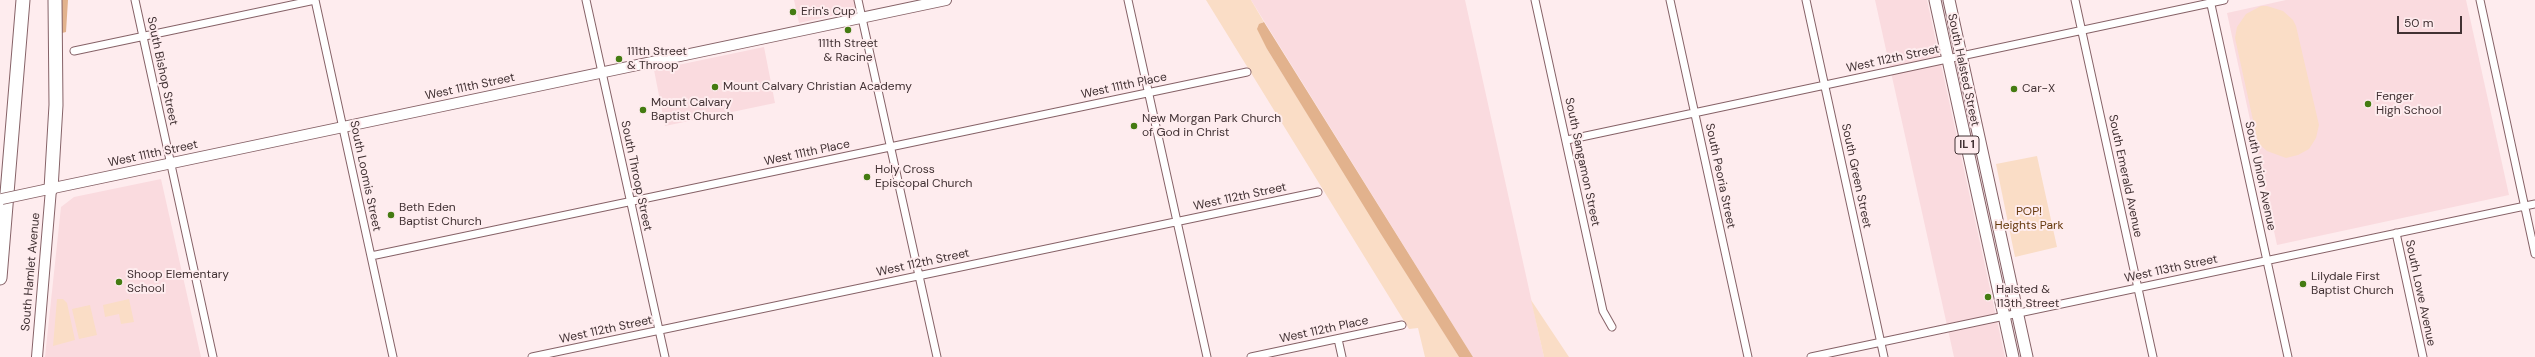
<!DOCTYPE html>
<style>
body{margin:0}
#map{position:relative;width:2535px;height:357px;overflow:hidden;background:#feecee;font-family:"DM Sans",sans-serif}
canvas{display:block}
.scale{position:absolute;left:2397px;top:16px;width:65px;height:18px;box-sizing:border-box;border:2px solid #413133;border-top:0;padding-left:5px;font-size:12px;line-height:14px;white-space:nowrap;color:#413133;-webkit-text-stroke:3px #feecee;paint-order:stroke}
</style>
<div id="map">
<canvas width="2535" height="357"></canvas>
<div class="scale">50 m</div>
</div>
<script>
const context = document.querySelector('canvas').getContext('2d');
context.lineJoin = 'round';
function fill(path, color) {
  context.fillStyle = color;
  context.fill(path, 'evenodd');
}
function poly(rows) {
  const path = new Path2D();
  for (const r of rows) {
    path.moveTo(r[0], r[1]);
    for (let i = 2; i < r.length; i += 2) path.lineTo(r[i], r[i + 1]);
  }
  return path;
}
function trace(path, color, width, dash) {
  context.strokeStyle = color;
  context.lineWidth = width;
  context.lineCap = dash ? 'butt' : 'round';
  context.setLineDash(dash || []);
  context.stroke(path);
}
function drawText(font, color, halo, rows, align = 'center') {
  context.font = font + ' "DM Sans",sans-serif';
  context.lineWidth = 4;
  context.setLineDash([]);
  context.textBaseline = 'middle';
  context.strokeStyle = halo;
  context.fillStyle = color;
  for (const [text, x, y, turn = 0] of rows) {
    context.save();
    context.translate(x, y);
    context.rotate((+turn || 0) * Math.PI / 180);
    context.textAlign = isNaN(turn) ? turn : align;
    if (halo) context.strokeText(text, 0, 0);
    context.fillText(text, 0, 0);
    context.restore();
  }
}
const built = poly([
 [794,0,858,0,860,10,799,23],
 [1251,0,1465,0,1544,357,1473,357],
 [1875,0,1927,0,2005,357,1954,357],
 [2286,0,2466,0,2509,195,2277,245,2227,13],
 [764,47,775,103,665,126,654,70],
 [161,179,201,357,45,357,61,207,74,197]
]);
const green = poly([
 [1206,0,1251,0,1264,22,1262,22,1267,49,1459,357,1425,357,1418,328,1409,329],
 [2261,6,2267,6,2283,11,2293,20,2296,26,2319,125,2316,138,2309,149,2298,155,2286,158,2267,151,2258,143,2235,38,2237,27,2246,14],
 [2037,156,2057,247,2015,257,1996,164],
 [57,299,63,299,67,303,75,340,53,346],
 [129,299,134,322,121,324,119,314,105,317,103,305],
 [1531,300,1569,357,1544,357],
 [90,305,97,335,79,339,72,309]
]);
const forest = poly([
 [60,0,68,0,66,32,62,33],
 [1264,22,1473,357,1459,357,1381,234,1267,49,1257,29,1259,24]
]);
const minor = poly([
 [135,0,213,357],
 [315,0,393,357],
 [586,0,665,357],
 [858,0,937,357],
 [1128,0,1207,357],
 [1535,0,1603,311,1612,327],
 [1670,0,1748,357],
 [1806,0,1884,357],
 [2075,0,2153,357],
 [2210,0,2288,357],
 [2480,0,2535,254],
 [74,51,315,0],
 [1567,140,2224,0],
 [2396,233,2423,357],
 [371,256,1247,72],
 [1338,339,1342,357],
 [532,357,1318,192],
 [1251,357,1402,325],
 [1811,357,2535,204]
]);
const secondary = poly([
 [44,190,946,0],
 [37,357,51,189]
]);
const primary = poly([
 [1935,0,2013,357],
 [1949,0,2027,357]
]);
const motorway = poly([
 [51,189,56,105,55,0],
 [0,278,23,0]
]);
const secondaryBridge = poly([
 [2,199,44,190]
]);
const markers = [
 [793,12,4,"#447b11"],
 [848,30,4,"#447b11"],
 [619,59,4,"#447b11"],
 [715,87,4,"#447b11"],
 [2014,89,4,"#447b11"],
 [2368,104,4,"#447b11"],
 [643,110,4,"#447b11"],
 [1134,126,4,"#447b11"],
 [867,177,4,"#447b11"],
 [391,215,4,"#447b11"],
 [119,282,4,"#447b11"],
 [2303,284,4,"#447b11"],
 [1988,297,4,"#447b11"]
];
const shields = [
 [1967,145,24]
];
const shieldNames = [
 ["IL 1",1967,145]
];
const poiNames = [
 ["Erin's Cup",801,12],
 ["111th Street",848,44,"center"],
 ["& Racine",848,58,"center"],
 ["111th Street",627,52],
 ["& Throop",627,66],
 ["Mount Calvary Christian Academy",723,87],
 ["Car-X",2022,89],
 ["Fenger",2376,97],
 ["High School",2376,111],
 ["Mount Calvary",651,103],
 ["Baptist Church",651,117],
 ["New Morgan Park Church",1142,119],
 ["of God in Christ",1142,133],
 ["Holy Cross",875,170],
 ["Episcopal Church",875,184],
 ["Beth Eden",399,208],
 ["Baptist Church",399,222],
 ["Shoop Elementary",127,275],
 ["School",127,289],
 ["Lilydale First",2311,277],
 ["Baptist Church",2311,291],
 ["Halsted &",1996,290],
 ["113th Street",1996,304]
];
const streetNames = [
 ["West 112th Street",1893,59,-12],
 ["South Halsted Street",1963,70,78],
 ["South Bishop Street",162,71,78],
 ["West 111th Place",1124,86,-12],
 ["West 111th Street",470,87,-12],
 ["West 111th Place",807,153,-12],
 ["West 111th Street",153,154,-12],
 ["South Sangamon Street",1582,162,78],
 ["South Loomis Street",365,176,78],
 ["South Throop Street",636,176,78],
 ["South Peoria Street",1720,176,78],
 ["South Green Street",1856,176,78],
 ["South Emerald Avenue",2125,176,78],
 ["South Union Avenue",2260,176,78],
 ["West 112th Street",1240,197,-12],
 ["West 112th Street",923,263,-12],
 ["West 113th Street",2171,269,-12],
 ["South Hamlet Avenue",31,272,-85],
 ["South Lowe Avenue",2420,293,78],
 ["West 112th Street",606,330,-12],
 ["West 112th Place",1324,330,-12]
];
const parkNames = [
 ["POP!",2029,212],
 ["Heights Park",2029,226]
];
fill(built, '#fadbdf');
fill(green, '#faddc6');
fill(forest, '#e2b28d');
trace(minor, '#866267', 9);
trace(secondary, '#866267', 12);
trace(primary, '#866267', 13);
trace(motorway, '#866267', 15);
trace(minor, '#fff', 7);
trace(secondary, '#fff', 10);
trace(primary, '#fff', 11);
trace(motorway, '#fff', 13);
trace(secondaryBridge, '#866267', 12, []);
trace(secondaryBridge, '#fff', 10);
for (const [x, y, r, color] of markers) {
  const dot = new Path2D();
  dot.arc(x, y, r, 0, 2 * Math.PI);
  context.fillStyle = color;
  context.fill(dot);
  trace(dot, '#feecee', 1.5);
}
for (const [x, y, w] of shields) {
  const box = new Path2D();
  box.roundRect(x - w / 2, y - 9, w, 18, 3);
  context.fillStyle = '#feecee';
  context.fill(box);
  trace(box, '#413133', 1);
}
drawText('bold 11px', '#413133', null, shieldNames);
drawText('12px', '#413133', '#feecee', poiNames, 'left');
drawText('12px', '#413133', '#feecee', streetNames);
drawText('12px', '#65380b', '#feecee', parkNames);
</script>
